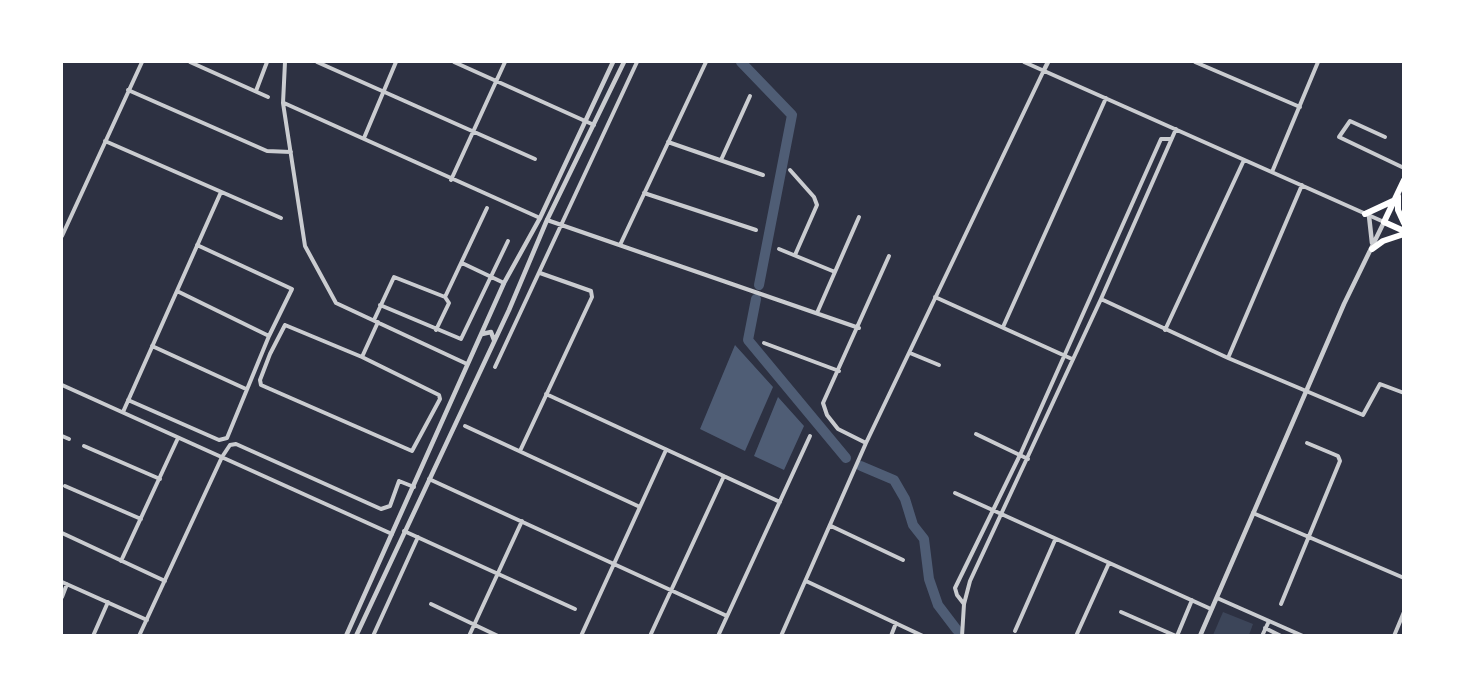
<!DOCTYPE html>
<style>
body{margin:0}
#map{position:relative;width:1465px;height:697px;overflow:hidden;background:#2d3142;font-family:"Source Sans 3",sans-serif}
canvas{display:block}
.frame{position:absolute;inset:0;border:63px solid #fff;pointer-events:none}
</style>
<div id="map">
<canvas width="1465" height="697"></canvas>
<div class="frame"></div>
</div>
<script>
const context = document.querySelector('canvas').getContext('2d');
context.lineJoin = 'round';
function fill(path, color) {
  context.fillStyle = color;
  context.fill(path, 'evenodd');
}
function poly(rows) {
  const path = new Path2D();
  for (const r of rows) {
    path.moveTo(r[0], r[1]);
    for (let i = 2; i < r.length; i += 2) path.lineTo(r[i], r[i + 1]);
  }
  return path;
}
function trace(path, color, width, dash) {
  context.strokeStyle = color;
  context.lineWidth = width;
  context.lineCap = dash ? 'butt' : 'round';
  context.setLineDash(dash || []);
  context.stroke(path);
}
const green = poly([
 [1223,612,1253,624,1249,635,1213,635]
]);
const water = poly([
 [735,345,773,387,745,451,700,429],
 [778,397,804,426,784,470,754,456]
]);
const river = poly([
 [741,62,792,115,759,285],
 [756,299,748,340,846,458],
 [861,466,894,480,905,499,913,525,924,539,929,579,938,605,957,630]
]);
const minor = poly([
 [190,62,268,97],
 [285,62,283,103,305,246,336,303,467,364],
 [317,62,535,159],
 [454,62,594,125],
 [1024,62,1384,222],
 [1195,62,1300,107],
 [128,90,267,151,291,152],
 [256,91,267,62],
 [284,103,540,218],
 [1385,137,1350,121,1339,137,1404,168],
 [364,138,396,62],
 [105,141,281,218],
 [668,142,763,175],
 [721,160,750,96],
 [790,170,814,197,817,205,795,255],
 [1272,172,1318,62],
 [451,180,505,62],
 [644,193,756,230],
 [547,220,859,328],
 [62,236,142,62],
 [620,245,706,62],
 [779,249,835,272],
 [462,263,504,283],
 [177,291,269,336],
 [935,297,1072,359],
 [1101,299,1228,358,1363,415,1380,384,1404,393],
 [380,305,461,339,508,241],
 [817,313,859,217],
 [374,320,394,277,445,297,487,208],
 [285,325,362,357,439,395,440,399,412,451,261,385,260,380,270,354,285,325],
 [1003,327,1106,98],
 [436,330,449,303,445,297],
 [1165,330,1244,160],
 [764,343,839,371],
 [152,346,246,389],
 [910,353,939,365],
 [362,357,378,322],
 [1228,358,1302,185],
 [495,367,637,62],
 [62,385,392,534],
 [546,394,780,502],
 [128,400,219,440,227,438,269,336,292,289,197,245],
 [123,412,221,192],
 [465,426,640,507],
 [976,434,1028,459],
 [62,436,69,439],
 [866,443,838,429,827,415,823,403,889,256],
 [84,446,160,479],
 [520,451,592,297,591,291,540,273],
 [429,479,727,616],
 [65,486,141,519],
 [955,493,1211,609],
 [1253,513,1404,578],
 [831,526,903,560],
 [404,531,575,609],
 [62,533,165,581],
 [121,561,178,438],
 [806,581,923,636],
 [62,582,147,620],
 [62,597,67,584],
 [1217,598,1303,636],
 [431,604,498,636],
 [964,604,957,595,955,588,1020,455,1161,139,1171,139],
 [1281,604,1340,461,1338,456,1307,443],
 [1121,612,1176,636],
 [1265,628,1281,636],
 [1015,631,1055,540],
 [93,636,108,602],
 [139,636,222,457,230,445,236,444,381,509,390,506,399,481,414,487],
 [373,636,418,537],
 [469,636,522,521],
 [581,636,666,450],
 [650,636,724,476],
 [718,636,810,436],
 [781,636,866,443,1044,70],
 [891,636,896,623],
 [962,636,964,604,970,581,1101,299,1176,129],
 [1076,636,1109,563],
 [1177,636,1192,600],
 [1262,636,1269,621],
 [1394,636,1404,612]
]);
const tertiary = poly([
 [1044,70,1048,62],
 [1369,216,1372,243],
 [482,334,491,332,494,340],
 [346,636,504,283,540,218,613,62],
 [356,636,509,310,547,220,624,62],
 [1200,636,1344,304,1384,222]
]);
const primary = poly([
 [1404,180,1384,222,1404,231],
 [1398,196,1398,210,1404,223],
 [1365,214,1395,200],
 [1372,249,1383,241,1404,234]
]);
fill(green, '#3c4559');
fill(water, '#4f5d75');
trace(river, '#4f5d75', 10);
trace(minor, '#caccd0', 4);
trace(tertiary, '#caccd0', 4.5);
trace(primary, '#fff', 6);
</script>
